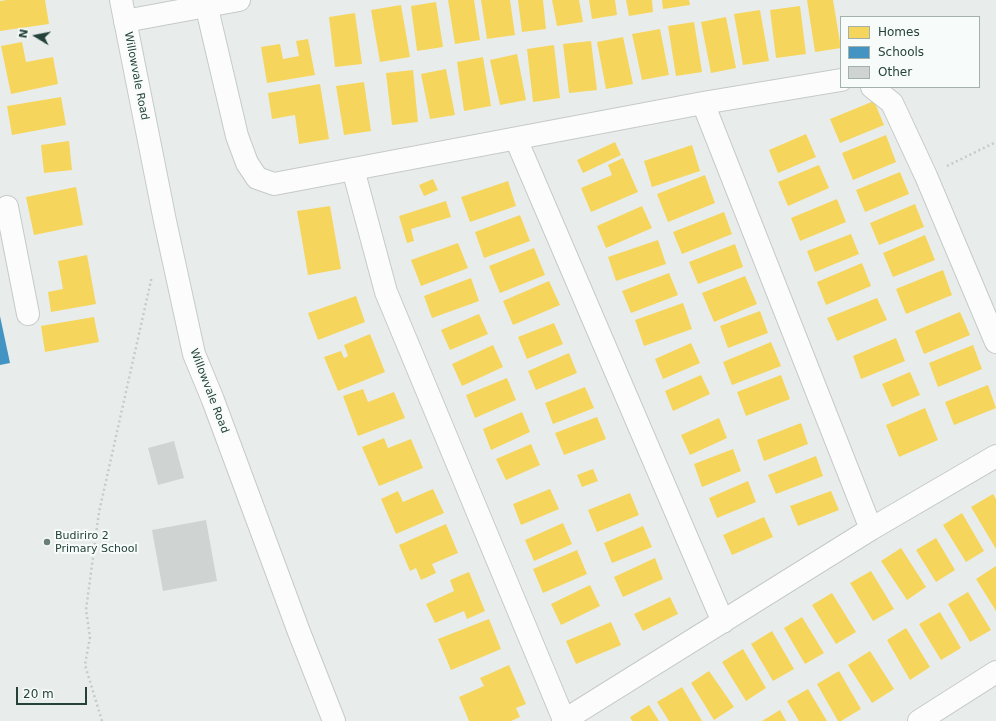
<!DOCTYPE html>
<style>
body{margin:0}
#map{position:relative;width:996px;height:721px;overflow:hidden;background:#e8edeb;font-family:"DejaVu Sans",sans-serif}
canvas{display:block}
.legend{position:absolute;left:840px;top:16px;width:140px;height:72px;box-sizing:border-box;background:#f7fbf9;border:1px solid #a3b1ad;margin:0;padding:5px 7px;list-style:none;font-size:12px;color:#24423a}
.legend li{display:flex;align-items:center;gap:8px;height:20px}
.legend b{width:20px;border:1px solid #a3b1ad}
.north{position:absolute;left:16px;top:16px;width:40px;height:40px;-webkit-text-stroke:3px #f7fbf9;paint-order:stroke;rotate:280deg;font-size:11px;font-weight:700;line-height:16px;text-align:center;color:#24423a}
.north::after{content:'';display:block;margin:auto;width:14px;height:18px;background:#24423a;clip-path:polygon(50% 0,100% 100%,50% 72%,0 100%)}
.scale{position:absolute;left:16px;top:687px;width:71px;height:18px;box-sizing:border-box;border:2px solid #24423a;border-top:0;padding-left:5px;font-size:12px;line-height:14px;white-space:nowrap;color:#24423a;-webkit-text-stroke:3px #f7fbf9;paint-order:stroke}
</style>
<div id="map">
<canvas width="996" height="721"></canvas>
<ul class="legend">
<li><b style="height:11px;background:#f6d55c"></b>Homes</li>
<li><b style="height:11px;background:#4393c3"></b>Schools</li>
<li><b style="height:11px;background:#cfd4d2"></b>Other</li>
</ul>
<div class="north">N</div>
<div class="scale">20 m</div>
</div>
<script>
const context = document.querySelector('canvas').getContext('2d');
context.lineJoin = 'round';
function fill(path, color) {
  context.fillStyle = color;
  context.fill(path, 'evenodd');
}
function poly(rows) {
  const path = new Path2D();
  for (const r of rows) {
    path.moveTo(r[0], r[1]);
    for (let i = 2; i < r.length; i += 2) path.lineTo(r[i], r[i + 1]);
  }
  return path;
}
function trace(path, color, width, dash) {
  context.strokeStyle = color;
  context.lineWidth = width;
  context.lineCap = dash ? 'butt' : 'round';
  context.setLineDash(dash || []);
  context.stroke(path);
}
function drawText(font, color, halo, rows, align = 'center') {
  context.font = font + ' "DejaVu Sans",sans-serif';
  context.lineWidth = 4;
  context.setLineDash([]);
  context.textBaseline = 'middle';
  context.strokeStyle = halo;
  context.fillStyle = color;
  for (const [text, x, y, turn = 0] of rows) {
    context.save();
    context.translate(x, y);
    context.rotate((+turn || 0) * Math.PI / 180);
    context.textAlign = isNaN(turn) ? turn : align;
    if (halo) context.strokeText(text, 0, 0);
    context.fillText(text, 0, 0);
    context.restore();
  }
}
const homes = poly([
 [7,0,45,0,49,24,0,31,0,1],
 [448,0,474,0,480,40,455,44],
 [481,0,510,0,515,35,487,39],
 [518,0,543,0,546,29,522,32],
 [552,0,579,0,583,22,557,26],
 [589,0,615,0,617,15,592,19],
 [626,0,652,0,653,12,629,16],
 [662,0,689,0,690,5,663,9],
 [807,0,833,0,841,48,815,52],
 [436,2,443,47,417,51,411,6],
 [401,5,410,57,380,62,371,10],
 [800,6,806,54,776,58,770,10],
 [760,10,769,61,743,65,734,14],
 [355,13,362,64,335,67,329,17],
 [726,17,736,68,711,73,701,22],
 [694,22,702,72,676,76,668,26],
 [660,29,669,75,642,80,632,34],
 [623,37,633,84,606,89,597,42],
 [308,39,315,75,267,83,261,47,280,44,283,59,299,56,296,41],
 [591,41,597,90,569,93,563,44],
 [22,42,26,62,53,57,58,84,11,94,1,46],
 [554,45,560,98,533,102,527,49],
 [517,54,526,100,500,105,490,60],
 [483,57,491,106,464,111,457,62],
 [446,69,455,115,430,119,421,74],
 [413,70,418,122,392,125,386,73],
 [364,82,371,131,344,135,336,86],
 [320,84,329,139,299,144,295,115,272,119,268,93],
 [61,97,66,125,12,135,7,106],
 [874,101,884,125,840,143,830,119],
 [806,134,816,157,778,173,769,150],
 [886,135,896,162,853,180,842,153],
 [69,141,72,170,44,173,41,145],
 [615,142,621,155,583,173,577,160],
 [692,145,700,171,652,187,644,161],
 [623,158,638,192,591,212,581,188,612,175,608,165],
 [819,165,829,188,788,206,778,182],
 [900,172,909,194,865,212,856,190],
 [705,175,715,203,668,222,657,194],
 [433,179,438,190,424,196,419,185],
 [508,181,516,206,470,222,461,197],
 [76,187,83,225,34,235,26,197],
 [837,199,846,222,800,241,791,218],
 [446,201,451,217,411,229,414,241,407,243,399,216],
 [915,204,924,227,879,245,870,223],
 [330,206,341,269,308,275,297,211],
 [642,206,652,228,606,248,597,226],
 [724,212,732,234,682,254,673,232],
 [520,215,530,241,484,258,475,232],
 [851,234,859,254,815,272,807,251],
 [925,235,935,260,893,277,883,253],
 [658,240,666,264,616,281,608,257],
 [458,243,468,268,421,286,411,260],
 [735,244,743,267,698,284,689,262],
 [534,248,545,275,500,293,489,266],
 [87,255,96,304,51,312,48,292,63,289,58,261],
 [862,263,871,286,826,305,817,282],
 [943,270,952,295,906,314,896,289],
 [669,273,678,295,631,313,622,291],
 [745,276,757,304,714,322,702,293],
 [471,278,479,301,432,318,424,296],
 [549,281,560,305,513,325,503,301],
 [356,296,365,322,318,340,308,313],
 [877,298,887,320,837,341,827,318],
 [683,303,692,329,644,346,635,320],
 [760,311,768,333,728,348,720,326],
 [960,312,970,335,924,354,915,331],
 [479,314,488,334,450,350,441,330],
 [94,317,99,342,45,352,41,326],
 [554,323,563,344,527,359,518,337],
 [370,334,385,372,338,391,324,357,341,351,344,358,348,356,344,345],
 [896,338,905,361,861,379,853,356],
 [771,342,781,366,732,385,723,362],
 [691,343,700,363,663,379,655,359],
 [493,345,503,367,462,386,452,364],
 [973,345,982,369,938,387,929,363],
 [569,353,577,373,536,390,528,371],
 [910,372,920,395,892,407,882,384],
 [701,375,710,394,673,411,665,391],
 [781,375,790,399,746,416,737,392],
 [507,378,516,400,475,418,466,395],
 [988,385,996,408,954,425,945,402],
 [585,387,594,408,553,424,545,403],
 [363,389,368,402,394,392,405,418,358,436,343,396],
 [925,408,938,440,899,457,886,425],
 [522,412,530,432,491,450,483,429],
 [597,417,606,439,564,455,555,433],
 [719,418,727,438,690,455,681,435],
 [801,423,808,444,764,461,757,440],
 [384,438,388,448,411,439,423,468,379,486,362,447],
 [531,444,540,465,506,480,496,459],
 [733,449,741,471,702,487,694,464],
 [816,456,823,476,776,494,768,475],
 [593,469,598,481,582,487,577,475],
 [748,481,756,502,717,518,709,498],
 [433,489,444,513,396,534,381,499,398,491,403,502],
 [550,489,559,509,521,525,513,504],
 [831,491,839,510,798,526,790,506],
 [630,493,639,515,597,532,588,510],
 [993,494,996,499,996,549,971,507],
 [962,513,984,551,966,562,943,525],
 [764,517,773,537,732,555,723,535],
 [563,523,572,544,534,561,525,540],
 [446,524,458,553,432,564,436,573,421,580,416,568,410,571,399,545],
 [643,526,652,547,612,563,604,543],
 [936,538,955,570,936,582,916,550],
 [901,548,926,587,907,600,881,561],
 [577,550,587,574,543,593,533,569],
 [655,558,663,579,623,597,614,577],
 [996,566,996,611,976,579],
 [871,571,894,609,873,621,850,583],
 [469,572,485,611,467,619,464,611,435,623,426,604,454,591,450,580],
 [590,585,600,606,561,625,551,604],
 [968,592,991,630,970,642,948,604],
 [832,593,856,632,836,644,812,605],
 [670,597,678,614,643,631,634,614],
 [940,612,961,648,941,660,919,624],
 [802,617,824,653,805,664,784,628],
 [489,619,501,649,451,670,438,639],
 [611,622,621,645,576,664,566,641],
 [906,628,930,667,910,680,887,640],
 [772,631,794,669,773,681,751,644],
 [743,649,766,688,746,701,722,662],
 [870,651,894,689,872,703,848,665],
 [509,665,526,704,516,708,520,717,511,721,469,721,459,697,484,686,480,678],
 [709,671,734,707,714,720,691,683],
 [839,671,861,709,841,721,838,721,817,684],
 [682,687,702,721,669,721,657,702],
 [808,689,827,721,799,721,787,701],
 [649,705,659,721,632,721,630,717],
 [780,710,786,721,762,721]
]);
const schools = poly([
 [0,316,10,363,0,365]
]);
const building = poly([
 [174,441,184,478,158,485,148,448],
 [206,520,217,581,163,591,152,530]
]);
const path = poly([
 [947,166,996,142],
 [102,721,85,665,90,637,86,610,99,512,152,276]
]);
const minor = poly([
 [205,0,237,136,247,163,257,178,274,184,703,103,841,80],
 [125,21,239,0],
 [872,87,892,103,926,176,996,342],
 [703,103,871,529],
 [516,139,723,622],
 [353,169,386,292,564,720],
 [7,207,28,314],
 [563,721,871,529,996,456],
 [919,721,996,672]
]);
const tertiary = poly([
 [121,0,165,221,194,354,213,400,299,632,334,721]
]);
const markers = [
 [47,542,4,"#697e78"]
];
const streetNames = [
 ["Willowvale Road",136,76,79],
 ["Willowvale Road",209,391,69]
];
const poiNames = [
 ["Budiriro 2",55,536],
 ["Primary School",55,549]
];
fill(homes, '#f6d55c');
fill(schools, '#4393c3');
fill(building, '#cfd4d2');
trace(minor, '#c5cac8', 24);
trace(tertiary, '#c5cac8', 24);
trace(path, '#c3ccca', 2.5, [2, 3]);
trace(minor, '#fcfcfc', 22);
trace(tertiary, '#fcfcfc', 22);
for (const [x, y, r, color] of markers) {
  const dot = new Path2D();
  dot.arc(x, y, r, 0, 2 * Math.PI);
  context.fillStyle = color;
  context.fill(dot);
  trace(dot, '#f7fbf9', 1.5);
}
drawText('11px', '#24423a', '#f7fbf9', streetNames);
drawText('11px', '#24423a', '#f7fbf9', poiNames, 'left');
</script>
